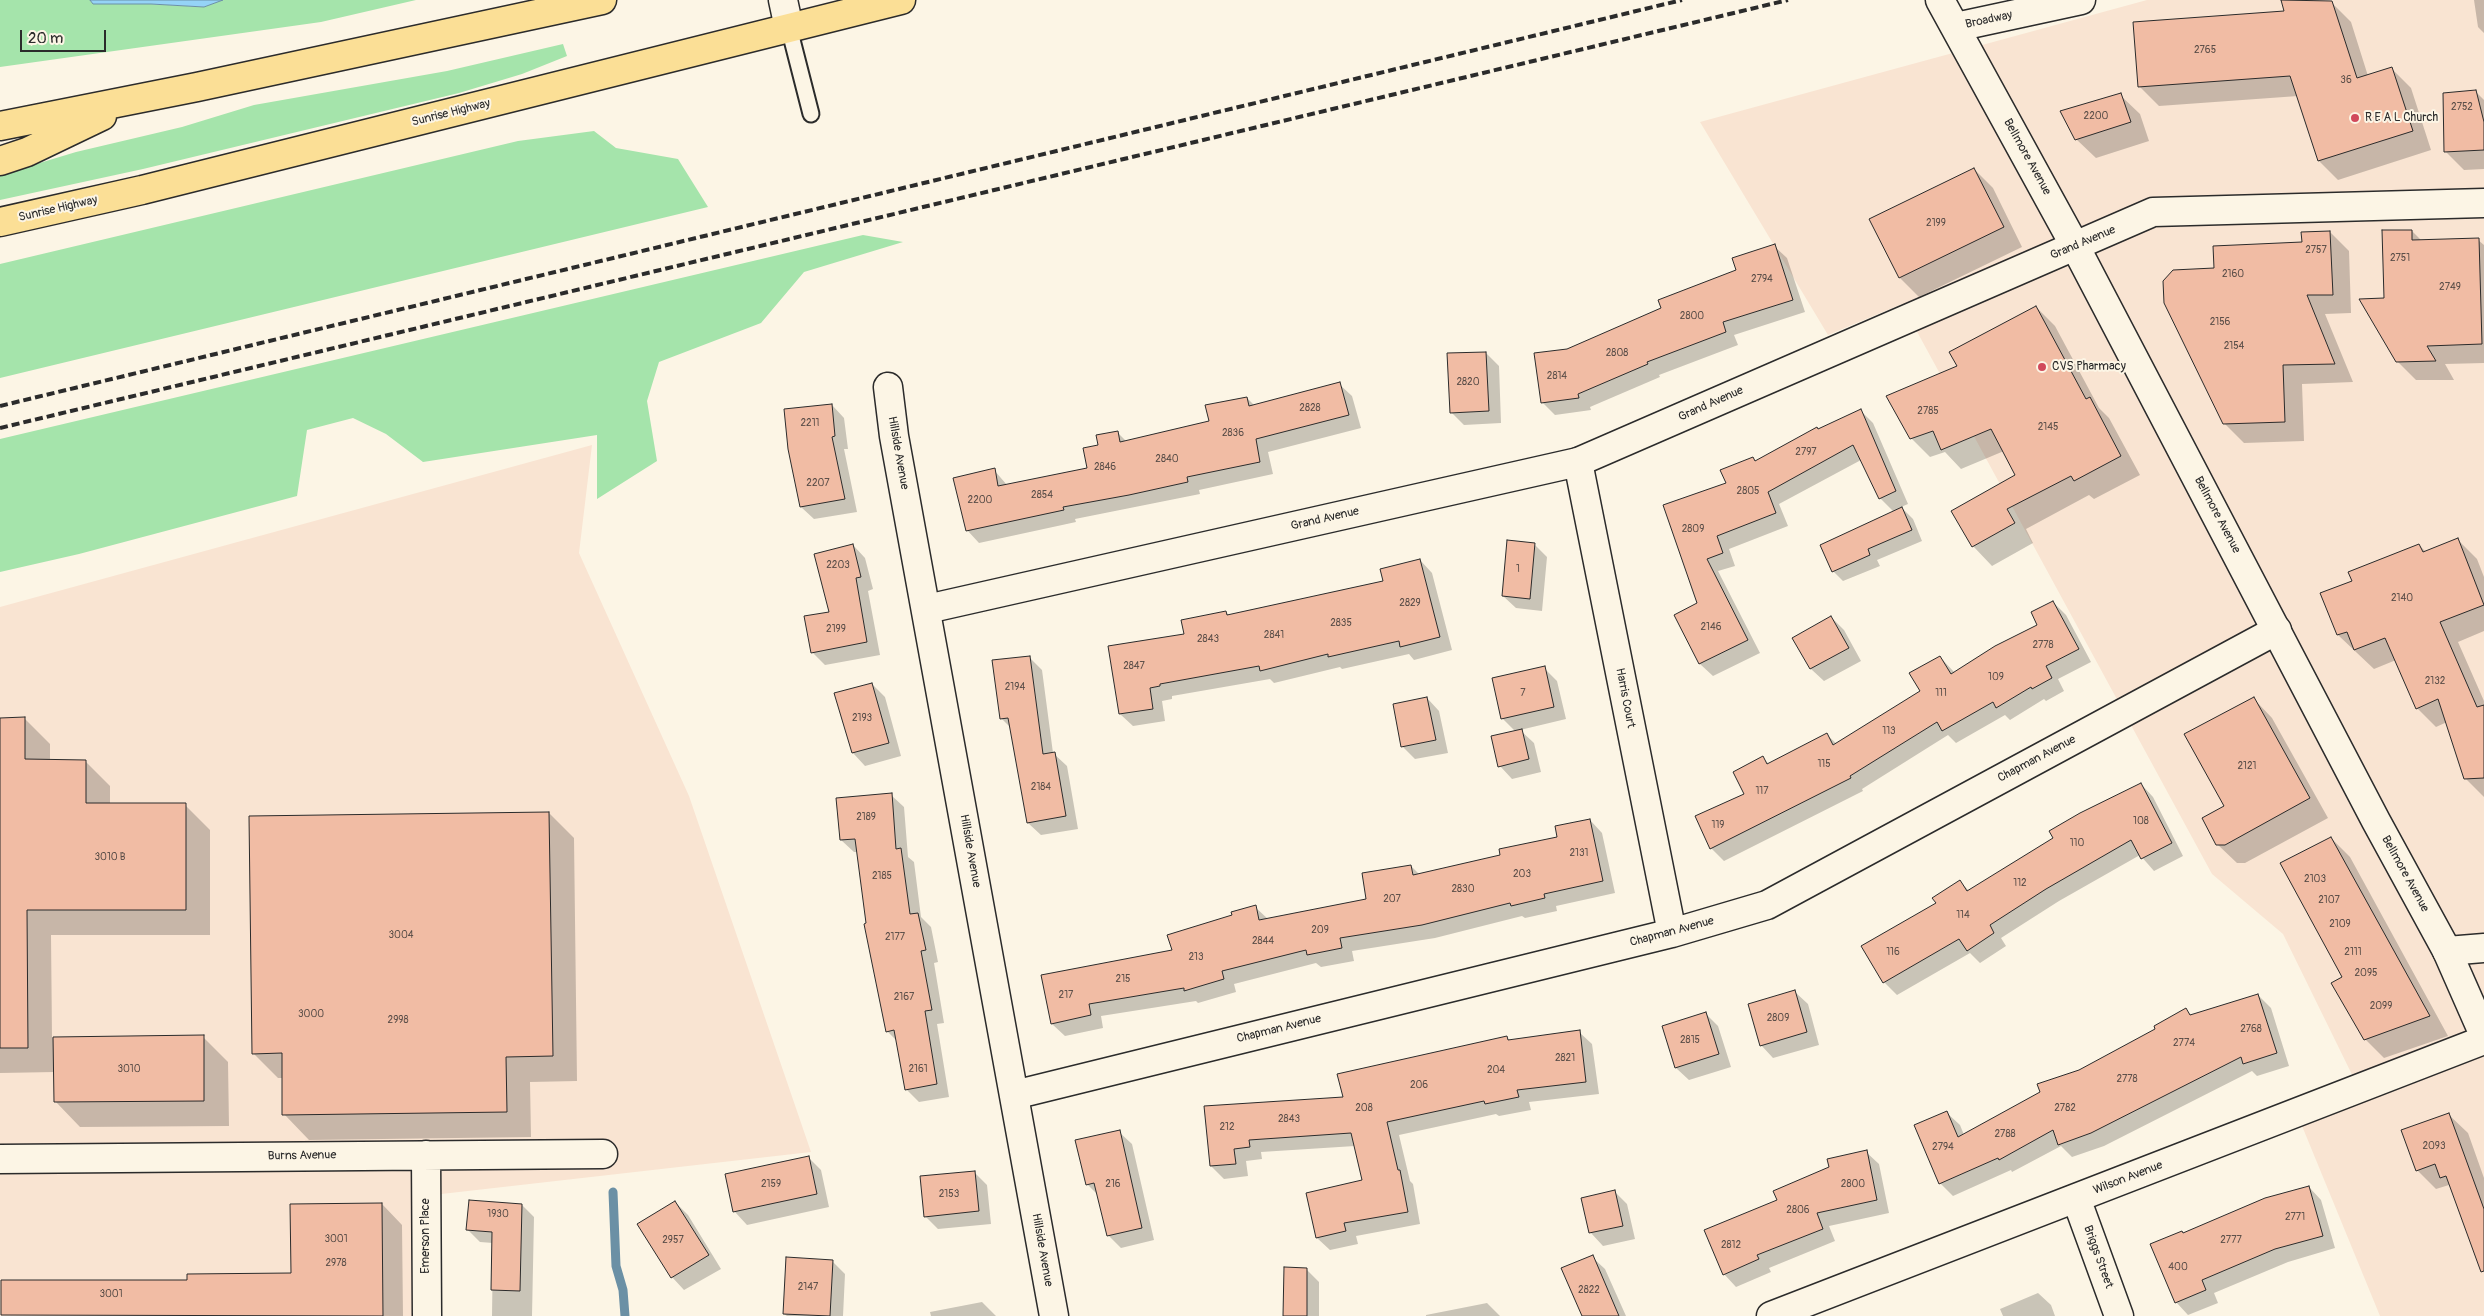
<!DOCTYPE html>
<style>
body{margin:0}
#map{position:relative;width:2484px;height:1316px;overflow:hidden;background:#fcf5e5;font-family:Pangolin,sans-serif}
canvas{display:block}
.scale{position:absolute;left:20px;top:30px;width:86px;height:22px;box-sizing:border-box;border:2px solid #2b2b2b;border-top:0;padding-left:6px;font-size:15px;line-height:18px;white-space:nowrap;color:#2b2b2b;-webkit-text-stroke:4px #fcf5e5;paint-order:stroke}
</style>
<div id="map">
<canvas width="2484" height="1316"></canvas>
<div class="scale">20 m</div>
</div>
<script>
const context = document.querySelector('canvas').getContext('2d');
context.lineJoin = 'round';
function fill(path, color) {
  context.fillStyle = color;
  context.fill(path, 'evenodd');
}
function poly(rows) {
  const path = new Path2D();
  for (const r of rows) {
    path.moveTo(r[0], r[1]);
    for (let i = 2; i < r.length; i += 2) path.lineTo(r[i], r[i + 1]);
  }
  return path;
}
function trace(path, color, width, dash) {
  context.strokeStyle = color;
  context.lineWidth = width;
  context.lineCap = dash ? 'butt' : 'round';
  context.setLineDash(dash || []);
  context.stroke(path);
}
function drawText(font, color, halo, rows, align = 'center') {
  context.font = font + ' Pangolin,sans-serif';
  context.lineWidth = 4;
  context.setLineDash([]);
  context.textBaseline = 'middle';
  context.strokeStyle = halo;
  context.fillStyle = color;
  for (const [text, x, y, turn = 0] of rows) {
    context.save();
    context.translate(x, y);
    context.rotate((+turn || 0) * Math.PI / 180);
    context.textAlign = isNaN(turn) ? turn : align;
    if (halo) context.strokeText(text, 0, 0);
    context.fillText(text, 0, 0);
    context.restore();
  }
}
const built = poly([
 [2147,0,2484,0,2484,1316,2380,1316,2300,1121,2363,1097,2283,934,2212,874,1902,304,1828,335,1700,122],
 [592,445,579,553,689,796,811,1152,415,1197,412,1316,0,1316,0,607]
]);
const green = poly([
 [0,0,90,0,93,4,151,4,204,7,223,0,416,0,321,22,0,67],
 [563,44,567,56,522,74,459,93,143,169,0,200,0,175,76,152,182,127,254,105,447,71],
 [594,131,616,148,678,159,708,207,0,378,0,264,518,141],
 [863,235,903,242,804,272,761,323,659,362,647,401,657,461,597,499,597,435,423,462,386,434,353,418,307,430,297,496,79,554,0,572,0,439]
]);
const water = poly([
 [90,0,223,0,204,7,151,4,93,4,90,0]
]);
const shadow = poly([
 [2282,0,2331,2,2351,22,2368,76,2391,68,2411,88,2431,150,2338,180,2319,161,2298,96,2159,106,2139,86,2286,12],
 [2474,0,2484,0,2484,33,2478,27],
 [2476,92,2484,100,2484,169,2464,170,2445,151],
 [2120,95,2140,114,2149,141,2096,158,2076,139],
 [1974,169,1993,188,2022,247,1919,297,1900,278],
 [2412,231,2422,241,2478,240,2484,245,2484,363,2445,364,2454,380,2416,380,2397,361,2385,299],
 [2330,232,2349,251,2351,313,2325,314,2353,382,2302,384,2304,441,2244,443,2224,423,2215,269,2303,243],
 [1774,246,1787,258,1805,312,1734,335,1738,345,1659,375,1660,377,1590,407,1591,410,1555,415,1542,402,1567,350,1663,309,1737,271],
 [2036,307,2055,326,2099,408,2109,418,2140,475,2094,499,2089,495,2026,529,2033,543,1992,566,1973,546,2017,476,2004,451,1961,469,1945,452,1930,457,1911,438,1959,367],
 [1486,353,1499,366,1501,423,1464,425,1451,412],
 [1339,384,1352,396,1361,428,1268,452,1273,474,1199,490,1200,494,1075,519,1076,522,979,543,967,530,994,470,1007,485,1088,469,1099,446,1118,433,1126,441,1210,422,1247,398,1255,406],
 [832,405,844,418,848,449,844,449,857,512,814,519,801,507],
 [1860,410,1873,423,1908,504,1901,507,1913,519,1922,541,1877,560,1880,566,1843,581,1833,571,1894,512,1880,498,1861,460,1779,504,1788,526,1729,549,1735,566,1718,571,1760,653,1713,676,1700,664,1676,616,1699,604,1664,506,1728,484,1753,458,1756,461],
 [2458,540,2477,559,2484,577,2484,631,2458,642,2484,701,2484,797,2465,778,2447,722,2436,727,2417,708,2396,660,2374,669,2338,635,2322,594,2353,582,2419,545,2426,552],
 [1534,544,1547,557,1542,611,1516,608,1503,596],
 [853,545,865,558,873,589,868,591,880,655,825,665,812,652,830,613],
 [1420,560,1432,573,1452,650,1414,660,1409,654,1342,669,1340,667,1274,683,1270,679,1172,696,1172,699,1162,701,1165,721,1133,726,1120,714,1185,635,1226,612,1229,616,1385,582],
 [2053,602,2066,615,2091,662,2058,679,2064,691,2046,701,2044,699,2010,720,2005,715,1956,743,1948,735,1862,789,1863,791,1724,861,1711,848,1697,817,1745,794,1763,758,1770,765,1827,735,1837,744,1921,692,1940,657,1955,673,2039,626],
 [1831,617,1844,630,1861,661,1824,681,1811,669,1794,638],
 [1029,657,1042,670,1053,753,1067,766,1078,829,1041,835,1028,823,1011,728,1001,718],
 [1544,668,1557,681,1566,719,1520,730,1534,743,1541,772,1512,779,1500,766,1516,732,1502,718],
 [872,684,885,697,901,756,865,766,853,753,836,694],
 [1427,698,1439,711,1448,753,1415,759,1402,746],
 [2253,698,2272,718,2328,818,2245,863,2237,863,2217,844],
 [0,719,25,719,50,744,50,761,85,761,110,786,110,805,185,805,210,830,210,935,51,935,52,1038,203,1037,228,1062,229,1126,80,1127,55,1101,55,1072,0,1073],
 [2141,784,2153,797,2183,856,2154,871,2140,855,2059,901,2001,938,2006,946,1980,963,1970,953,1897,995,1884,982,1937,903,1960,881,1969,891],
 [891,795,904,807,908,857,914,862,921,917,931,927,938,962,934,963,944,1023,937,1024,949,1097,919,1102,906,1089,898,1042,887,1031,867,924,858,852,854,852,841,840],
 [549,813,574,838,577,1081,530,1082,531,1137,309,1140,284,1114,283,1078,278,1078,253,1053],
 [1590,820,1602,833,1615,893,1556,906,1557,911,1525,918,1522,916,1435,938,1352,951,1354,961,1321,967,1316,963,1234,984,1236,992,1198,1003,1196,1001,1101,1016,1103,1028,1065,1036,1052,1024,1233,916,1255,907,1268,919,1368,900,1411,866,1420,875,1502,856,1559,838],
 [2331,838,2350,857,2448,1036,2384,1058,2365,1039,2344,977],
 [1795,992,1808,1004,1819,1045,1773,1058,1761,1045],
 [2258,995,2271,1008,2289,1066,2257,1076,2252,1071,2104,1146,2072,1157,2061,1146,2012,1172,2011,1170,1953,1196,1940,1183,1947,1113,1960,1125,1964,1135,2157,1029,2186,1010,2192,1016],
 [1706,1014,1718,1026,1731,1067,1689,1080,1676,1068,1663,1027],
 [1579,1032,1592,1044,1599,1094,1529,1102,1531,1110,1499,1116,1496,1114,1399,1135,1410,1181,1413,1184,1420,1224,1356,1236,1358,1244,1330,1250,1317,1238,1363,1181,1355,1146,1261,1152,1262,1159,1246,1161,1248,1176,1224,1179,1211,1166,1205,1108,1344,1099,1506,1037,1510,1041],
 [2448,1114,2468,1133,2484,1178,2484,1262,2452,1188,2449,1185,2436,1189,2417,1170],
 [1119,1132,1132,1144,1154,1240,1121,1248,1108,1235,1098,1195,1087,1184],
 [1866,1152,1879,1164,1889,1213,1829,1226,1835,1241,1769,1268,1771,1272,1736,1287,1724,1274,1779,1200],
 [808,1157,821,1170,829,1207,747,1225,735,1212,727,1175],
 [974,1172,987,1185,991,1224,938,1229,925,1216],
 [2309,1187,2321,1200,2335,1248,2288,1262,2214,1293,2218,1303,2188,1315,2176,1302,2183,1235],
 [1614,1191,1627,1204,1635,1239,1603,1246,1591,1233,1583,1199],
 [675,1202,688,1215,721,1269,684,1290,672,1277],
 [382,1204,402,1225,403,1316,2,1315,189,1281,292,1274],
 [522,1205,534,1217,532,1316,492,1316,493,1243,480,1242,468,1230],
 [1592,1257,1605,1269,1626,1316,1584,1316],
 [832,1261,845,1274,843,1316,787,1316,784,1314],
 [1306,1269,1319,1282,1319,1316,1285,1316],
 [2038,1293,2051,1305,2055,1316,2003,1316,2000,1309],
 [982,1302,996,1316,931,1316,930,1312],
 [1487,1303,1500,1316,1426,1316,1426,1315]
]);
const stream = poly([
 [613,1192,616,1266,623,1290,625,1316]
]);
const building = poly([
 [2281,0,2332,1,2357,78,2392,67,2413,131,2318,161,2290,76,2138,87,2133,22,2284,11,2281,0],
 [2476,90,2484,122,2484,150,2444,152,2443,93,2476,90],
 [2121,93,2131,122,2075,140,2060,111,2121,93],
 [1974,168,2004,227,1899,278,1869,219,1974,168],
 [2382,230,2412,230,2412,240,2479,238,2482,344,2427,346,2436,361,2396,362,2359,299,2384,298,2382,230],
 [2330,231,2333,295,2307,295,2335,364,2283,365,2285,422,2223,424,2164,303,2163,281,2173,270,2214,268,2213,246,2302,242,2301,232,2330,231],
 [1775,244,1793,300,1723,322,1726,332,1647,362,1648,364,1578,394,1579,398,1541,403,1534,353,1567,349,1661,308,1658,300,1736,270,1732,258,1775,244],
 [2036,306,2086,399,2090,397,2121,456,2074,481,2071,476,2007,509,2015,523,1972,547,1951,511,2015,475,1991,429,1941,450,1933,431,1910,439,1886,396,1957,366,1949,352,2036,306],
 [1486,352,1489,411,1450,413,1447,353,1486,352],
 [1340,382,1349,415,1256,439,1260,462,1187,477,1188,482,1129,495,1063,507,1064,510,966,531,953,478,995,468,998,486,1087,468,1083,448,1098,445,1096,435,1118,431,1120,442,1209,421,1205,405,1247,397,1249,406,1340,382],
 [832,404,835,436,832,437,845,499,800,507,788,449,784,409,832,404],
 [1861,409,1896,491,1879,499,1853,445,1768,492,1776,513,1717,536,1723,553,1707,559,1748,640,1699,664,1674,615,1697,603,1663,505,1726,483,1720,470,1753,457,1755,461,1817,427,1818,429,1861,409],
 [1902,507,1912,530,1868,549,1870,555,1832,572,1820,545,1902,507],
 [2458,538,2484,605,2440,622,2477,707,2484,705,2484,778,2464,779,2438,699,2416,709,2385,638,2354,650,2347,632,2337,635,2320,593,2352,581,2348,572,2419,544,2423,552,2458,538],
 [1507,540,1535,543,1530,599,1502,596,1507,540],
 [853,544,861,577,856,578,867,642,811,653,804,616,829,612,814,554,853,544],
 [1420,559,1440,637,1400,647,1399,641,1328,657,1328,654,1260,671,1259,666,1160,684,1160,686,1150,688,1153,709,1119,714,1108,646,1184,634,1181,620,1226,611,1227,615,1383,581,1380,569,1420,559],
 [2053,601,2079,649,2046,666,2052,678,2032,689,2031,687,1996,708,1993,702,1942,731,1937,722,1850,776,1851,778,1710,849,1695,816,1744,794,1733,772,1763,756,1767,764,1827,733,1833,745,1920,691,1909,673,1940,656,1951,674,1995,646,2037,625,2031,612,2053,601],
 [1831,616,1849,648,1810,669,1792,638,1831,616],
 [1030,656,1043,754,1055,752,1066,816,1027,823,1008,718,1000,719,992,660,1030,656],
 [1545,666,1554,707,1501,719,1492,678,1545,666],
 [872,683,889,743,852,753,834,693,872,683],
 [1427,697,1436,740,1401,747,1393,704,1427,697],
 [2254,697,2310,798,2225,845,2216,845,2202,818,2224,806,2184,734,2254,697],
 [25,717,25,759,86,760,86,803,186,803,186,910,27,910,28,1048,0,1048,0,718,25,717],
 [1522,729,1529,759,1498,767,1491,736,1522,729],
 [2141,783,2172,843,2141,859,2131,840,2046,889,1990,925,1994,933,1967,951,1959,939,1883,983,1861,946,1936,903,1932,898,1960,880,1967,891,2053,838,2049,831,2080,813,2141,783],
 [892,793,896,849,901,848,910,914,918,913,926,950,921,951,932,1010,925,1011,937,1084,905,1090,894,1030,886,1032,864,924,866,923,855,839,840,840,836,798,892,793],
 [549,812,553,1056,506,1057,507,1112,282,1115,282,1053,252,1054,249,816,549,812],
 [1590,819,1603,881,1544,894,1545,898,1511,906,1510,903,1422,925,1340,938,1342,948,1307,955,1306,950,1222,971,1224,979,1184,991,1184,988,1089,1004,1091,1015,1051,1024,1041,975,1172,950,1167,935,1232,915,1231,912,1256,905,1259,920,1366,899,1362,873,1411,865,1413,875,1500,855,1499,849,1557,837,1555,826,1590,819],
 [2331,837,2430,1016,2364,1040,2331,983,2342,977,2280,863,2331,837],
 [1795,990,1807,1032,1760,1046,1748,1004,1795,990],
 [2258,994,2277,1053,2243,1064,2241,1057,2091,1133,2058,1145,2053,1130,1999,1160,1998,1158,1939,1184,1914,1125,1947,1111,1958,1137,2040,1092,2037,1084,2079,1070,2155,1029,2154,1026,2186,1008,2190,1015,2258,994],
 [1706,1012,1719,1054,1675,1068,1662,1026,1706,1012],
 [1580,1030,1586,1082,1517,1090,1519,1097,1485,1104,1484,1101,1387,1122,1398,1170,1400,1170,1408,1212,1344,1223,1346,1231,1316,1238,1306,1193,1362,1180,1351,1133,1249,1140,1250,1147,1234,1149,1236,1164,1210,1166,1204,1106,1343,1097,1337,1074,1507,1036,1508,1040,1580,1030],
 [204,1035,204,1101,54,1102,53,1037,204,1035],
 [2449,1113,2484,1209,2484,1271,2481,1272,2446,1176,2440,1178,2435,1164,2416,1171,2401,1130,2449,1113],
 [1120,1130,1142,1228,1107,1236,1094,1183,1086,1185,1075,1140,1120,1130],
 [1867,1150,1877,1200,1817,1213,1823,1229,1757,1255,1759,1259,1723,1275,1704,1230,1777,1200,1773,1191,1829,1167,1827,1159,1867,1150],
 [809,1156,817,1194,733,1212,725,1174,809,1156],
 [975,1171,979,1211,924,1217,920,1176,975,1171],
 [2309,1186,2323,1236,2275,1249,2202,1280,2206,1290,2175,1303,2150,1244,2182,1231,2183,1233,2265,1198,2309,1186],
 [1615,1190,1623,1226,1589,1233,1581,1198,1615,1190],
 [469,1200,522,1204,520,1291,491,1290,492,1232,466,1230,469,1200],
 [675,1201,709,1255,671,1278,637,1224,675,1201],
 [382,1203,383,1316,1,1315,1,1280,187,1280,187,1274,291,1273,290,1204,382,1203],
 [1593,1255,1619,1316,1582,1316,1561,1268,1593,1255],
 [786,1257,833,1260,830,1316,783,1314,786,1257],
 [1284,1267,1307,1268,1307,1316,1283,1316,1284,1267]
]);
const service = poly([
 [789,28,811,114]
]);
const minor = poly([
 [783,0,789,28],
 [1956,27,2081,0],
 [888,387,894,436,1054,1316],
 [1578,462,1672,933],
 [2447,951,2484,948],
 [1014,1095,1672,933,1767,905,2277,630],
 [426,1155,427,1316],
 [0,1159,603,1154],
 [2076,1198,2119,1316],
 [1771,1316,2484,1040]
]);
const tertiary = poly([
 [927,609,1578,462,2153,212,2484,203]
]);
const secondary = poly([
 [1940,0,2075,246,2376,821,2447,951,2484,1035]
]);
const trunk = poly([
 [0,126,197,87,602,0],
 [0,161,27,152,102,116],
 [0,222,142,190,901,0]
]);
const rail = poly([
 [0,406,1682,0],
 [0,428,1788,0]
]);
const markers = [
 [2355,118,5,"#d1495b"],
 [2042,367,5,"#d1495b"]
];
const numberNames = [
 ["2765",2205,50],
 ["36",2346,80],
 ["2752",2462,107],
 ["2200",2096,116],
 ["2199",1936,223],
 ["2757",2316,250],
 ["2751",2400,258],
 ["2160",2233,274],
 ["2794",1762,279],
 ["2749",2450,287],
 ["2800",1692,316],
 ["2156",2220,322],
 ["2154",2234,346],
 ["2808",1617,353],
 ["2814",1557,376],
 ["2820",1468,382],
 ["2828",1310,408],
 ["2785",1928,411],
 ["2211",810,423],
 ["2145",2048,427],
 ["2836",1233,433],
 ["2797",1806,452],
 ["2840",1167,459],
 ["2846",1105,467],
 ["2207",818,483],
 ["2805",1748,491],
 ["2854",1042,495],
 ["2200",980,500],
 ["2809",1693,529],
 ["2203",838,565],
 ["1",1518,569],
 ["2140",2402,598],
 ["2829",1410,603],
 ["2835",1341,623],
 ["2146",1711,627],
 ["2199",836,629],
 ["2841",1274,635],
 ["2843",1208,639],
 ["2778",2043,645],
 ["2847",1134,666],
 ["109",1996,677],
 ["2132",2435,681],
 ["2194",1015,687],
 ["7",1523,693],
 ["111",1941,693],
 ["2193",862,718],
 ["113",1889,731],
 ["115",1824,764],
 ["2121",2247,766],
 ["2184",1041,787],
 ["117",1762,791],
 ["2189",866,817],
 ["108",2141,821],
 ["119",1718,825],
 ["110",2077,843],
 ["2131",1579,853],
 ["3010 B",110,857],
 ["203",1522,874],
 ["2185",882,876],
 ["2103",2315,879],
 ["112",2020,883],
 ["2830",1463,889],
 ["207",1392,899],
 ["2107",2329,900],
 ["114",1963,915],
 ["2109",2340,924],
 ["209",1320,930],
 ["3004",401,935],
 ["2177",895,937],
 ["2844",1263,941],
 ["116",1893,952],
 ["2111",2353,952],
 ["213",1196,957],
 ["2095",2366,973],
 ["215",1123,979],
 ["217",1066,995],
 ["2167",904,997],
 ["2099",2381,1006],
 ["3000",311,1014],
 ["2809",1778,1018],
 ["2998",398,1020],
 ["2768",2251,1029],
 ["2815",1690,1040],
 ["2774",2184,1043],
 ["2821",1565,1058],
 ["3010",129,1069],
 ["2161",918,1069],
 ["204",1496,1070],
 ["2778",2127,1079],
 ["206",1419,1085],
 ["208",1364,1108],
 ["2782",2065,1108],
 ["2843",1289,1119],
 ["212",1227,1127],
 ["2788",2005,1134],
 ["2093",2434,1146],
 ["2794",1943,1147],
 ["2159",771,1184],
 ["216",1113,1184],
 ["2800",1853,1184],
 ["2153",949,1194],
 ["2806",1798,1210],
 ["1930",498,1214],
 ["2771",2295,1217],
 ["3001",336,1239],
 ["2957",673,1240],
 ["2777",2231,1240],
 ["2812",1731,1245],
 ["2978",336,1263],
 ["400",2178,1267],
 ["2147",808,1287],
 ["2822",1589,1290],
 ["3001",111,1294]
];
const streetNames = [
 ["Broadway",1989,20,-12],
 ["Sunrise Highway",451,113,-14],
 ["Bellmore Avenue",2027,157,61],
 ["Sunrise Highway",58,209,-13],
 ["Grand Avenue",2083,243,-23],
 ["Grand Avenue",1711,404,-24],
 ["Hillside Avenue",898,453,80],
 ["Bellmore Avenue",2217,515,62],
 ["Grand Avenue",1325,519,-13],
 ["Harris Court",1625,698,79],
 ["Chapman Avenue",2037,759,-28],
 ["Hillside Avenue",970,851,80],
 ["Bellmore Avenue",2405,874,61],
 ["Chapman Avenue",1672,932,-15],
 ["Chapman Avenue",1279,1029,-14],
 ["Burns Avenue",302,1156,-1],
 ["Wilson Avenue",2128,1178,-21],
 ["Emerson Place",426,1236,-90],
 ["Hillside Avenue",1042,1250,80],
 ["Briggs Street",2098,1257,70]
];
const poiNames = [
 ["R E A L Church",2365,118],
 ["CVS Pharmacy",2052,367]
];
fill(built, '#f9e4d2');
fill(green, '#a5e4ab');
fill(water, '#95d3f6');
trace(water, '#6b90a5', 1);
fill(shadow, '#0003');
trace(stream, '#6b90a5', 9);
fill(building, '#f1bca4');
trace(building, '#2b2b2b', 1);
trace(service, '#2b2b2b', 19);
trace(minor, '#2b2b2b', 31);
trace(tertiary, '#2b2b2b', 31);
trace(secondary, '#2b2b2b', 31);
trace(trunk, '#2b2b2b', 31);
trace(service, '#fcf5e5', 15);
trace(minor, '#fcf5e5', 28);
trace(tertiary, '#fcf5e5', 28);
trace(secondary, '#fcf5e5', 28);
trace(trunk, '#fbdf96', 28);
trace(rail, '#2b2b2b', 4, [8, 4]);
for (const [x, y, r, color] of markers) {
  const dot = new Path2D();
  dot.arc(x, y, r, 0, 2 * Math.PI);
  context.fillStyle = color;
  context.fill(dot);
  trace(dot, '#fcf5e5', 2);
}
drawText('10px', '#5c4f49', null, numberNames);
drawText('12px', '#2b2b2b', '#fcf5e5', streetNames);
drawText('12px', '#2b2b2b', '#fcf5e5', poiNames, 'left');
</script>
